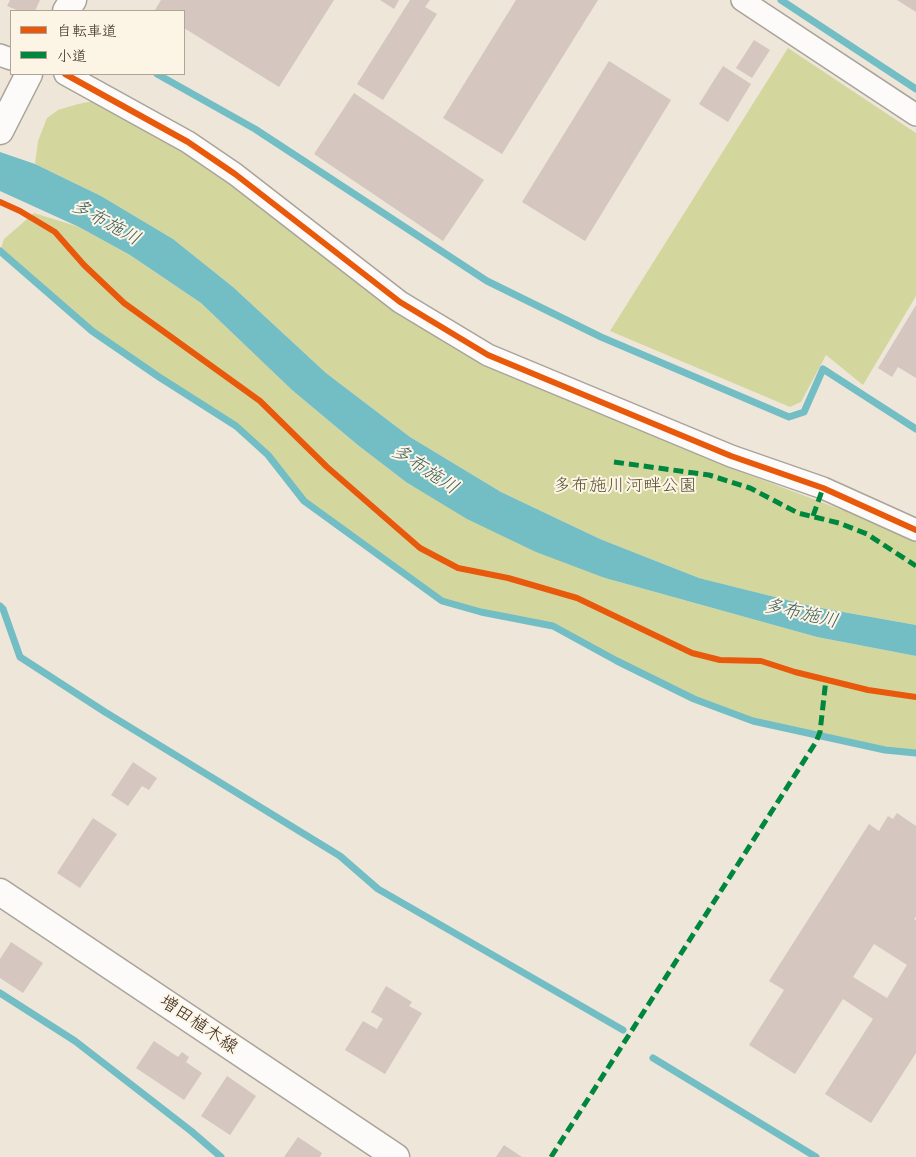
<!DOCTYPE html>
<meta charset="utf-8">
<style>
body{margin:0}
#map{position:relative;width:916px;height:1157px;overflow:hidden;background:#eee6d9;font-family:Mali,"Klee One",sans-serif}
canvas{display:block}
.legend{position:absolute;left:10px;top:10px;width:175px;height:65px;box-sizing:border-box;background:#fcf5e5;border:1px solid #afa495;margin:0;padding:6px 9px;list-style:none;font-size:15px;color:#3b2a1e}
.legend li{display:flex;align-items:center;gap:10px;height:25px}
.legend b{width:25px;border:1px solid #afa495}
</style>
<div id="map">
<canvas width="916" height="1157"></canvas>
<ul class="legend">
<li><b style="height:6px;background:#e8590c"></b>自転車道</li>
<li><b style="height:6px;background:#00873e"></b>小道</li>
</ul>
</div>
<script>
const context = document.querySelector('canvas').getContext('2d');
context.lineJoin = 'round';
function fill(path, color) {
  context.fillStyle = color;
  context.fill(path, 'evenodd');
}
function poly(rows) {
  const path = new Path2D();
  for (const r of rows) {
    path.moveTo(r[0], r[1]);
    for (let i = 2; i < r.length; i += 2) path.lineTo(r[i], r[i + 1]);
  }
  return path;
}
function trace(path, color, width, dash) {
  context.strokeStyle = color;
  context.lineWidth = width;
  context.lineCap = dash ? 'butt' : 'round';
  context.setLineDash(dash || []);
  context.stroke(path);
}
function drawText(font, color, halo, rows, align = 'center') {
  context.font = font + ' Mali,"Klee One",sans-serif';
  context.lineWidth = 4;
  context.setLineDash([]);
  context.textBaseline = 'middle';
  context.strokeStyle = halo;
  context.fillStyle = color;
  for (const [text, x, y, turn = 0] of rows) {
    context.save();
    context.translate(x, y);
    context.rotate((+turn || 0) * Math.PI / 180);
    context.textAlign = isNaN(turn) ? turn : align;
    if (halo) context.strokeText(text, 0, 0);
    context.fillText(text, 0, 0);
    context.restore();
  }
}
const green = poly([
 [788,48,916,133,916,296,863,385,826,355,801,402,790,407,610,331],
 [94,101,214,161,396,304,617,417,723,465,837,508,916,535,916,625,815,607,699,578,600,539,501,492,410,437,326,373,233,287,173,239,101,196,35,164,38,141,47,118,58,110,78,104],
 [34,213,79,227,130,255,201,303,292,390,359,446,406,482,605,578,817,637,916,656,916,753,885,750,753,721,694,699,617,661,553,626,481,612,442,601,304,501,268,455,236,426,159,377,92,331,0,251,4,239]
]);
const water = poly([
 [0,152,35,164,101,196,173,239,233,287,326,373,410,437,501,492,600,539,699,578,815,607,916,625,916,656,817,637,605,578,536,552,467,519,406,482,359,446,292,390,201,303,130,255,79,227,0,191]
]);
const stream = poly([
 [781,0,916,89],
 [157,74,255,129,487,281,601,337,789,417,804,412,823,369,916,429],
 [0,251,92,331,159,377,236,426,268,455,304,501,442,601,481,612,553,626,617,661,694,699,753,721,885,750,916,753],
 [0,606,3,609,20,657,105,712,340,856,378,889,623,1030],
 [0,993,75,1041,191,1131,221,1157],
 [653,1058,816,1157]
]);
const building = poly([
 [10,0,40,0,35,11,19,11,7,6],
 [161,0,334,0,279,87,184,28,184,11,157,11,155,10],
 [380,0,399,0,394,9],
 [410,0,430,0,425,7,437,14,383,100,357,84],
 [516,0,598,0,502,154,443,118],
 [897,0,916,0,916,12],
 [754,40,770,50,752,78,736,68],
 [609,61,671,100,585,241,522,202],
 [723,66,751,84,728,122,699,104],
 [354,93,484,180,443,241,314,154],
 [916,305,916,378,898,367,892,377,878,368],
 [133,762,157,778,149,790,142,786,128,806,111,795],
 [897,813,916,826,916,917,914,919,916,920,916,1053,871,1123,825,1094,873,1019,843,999,795,1074,749,1045,784,990,769,981,869,824,879,831,888,816,893,819],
 [874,944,907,965,887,998,853,977],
 [93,818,117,834,80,888,57,873],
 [11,942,43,963,23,993,0,978,0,959],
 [386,986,412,1002,409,1006,422,1013,385,1074,345,1050,363,1021,377,1029,383,1019,371,1012],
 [154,1041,178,1057,182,1052,189,1057,186,1062,202,1073,184,1100,136,1068],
 [227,1076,256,1096,230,1135,201,1116],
 [298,1137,322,1153,320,1157,284,1157],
 [504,1145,522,1157,496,1157]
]);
const minor = poly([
 [742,0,916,115],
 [0,55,11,59],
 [65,74,188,142,235,174,400,302,488,355,731,456,823,488,916,530]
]);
const tertiary = poly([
 [66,11,73,0],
 [0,131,29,74],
 [0,892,396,1157]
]);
const quiet = poly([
 [614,462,709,475,750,488,798,513,839,523,867,534,916,566],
 [813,516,823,488],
 [551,1157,816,742,820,732,826,679]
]);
const cycleway = poly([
 [65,74,188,142,235,174,400,302,488,355,731,456,823,488,916,530],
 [0,202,20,211,55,232,84,265,124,303,260,401,327,467,420,548,458,568,508,578,577,598,692,653,720,660,761,661,795,672,868,690,916,697]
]);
const parkNames = [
 ["多布施川河畔公園",625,485]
];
const streetNames = [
 ["増田植木線",199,1024,34]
];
const waterNames = [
 ["多布施川",106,222,29],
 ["多布施川",425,469,33],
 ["多布施川",801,613,13]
];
fill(green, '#d3d79e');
fill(water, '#73bdc5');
trace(stream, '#73bdc5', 7);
fill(building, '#d5c6bf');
trace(minor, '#aaa39a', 24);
trace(tertiary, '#aaa39a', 29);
trace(minor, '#fcfbf9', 21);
trace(tertiary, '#fcfbf9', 26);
trace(quiet, '#00873e', 5, [10, 5]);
trace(cycleway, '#e8590c', 6);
drawText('18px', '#5c5232', '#fcf5e5', parkNames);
drawText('18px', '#3b2a1e', '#fcf5e5', streetNames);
drawText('italic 19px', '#3c5e5d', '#fcf5e5', waterNames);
</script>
